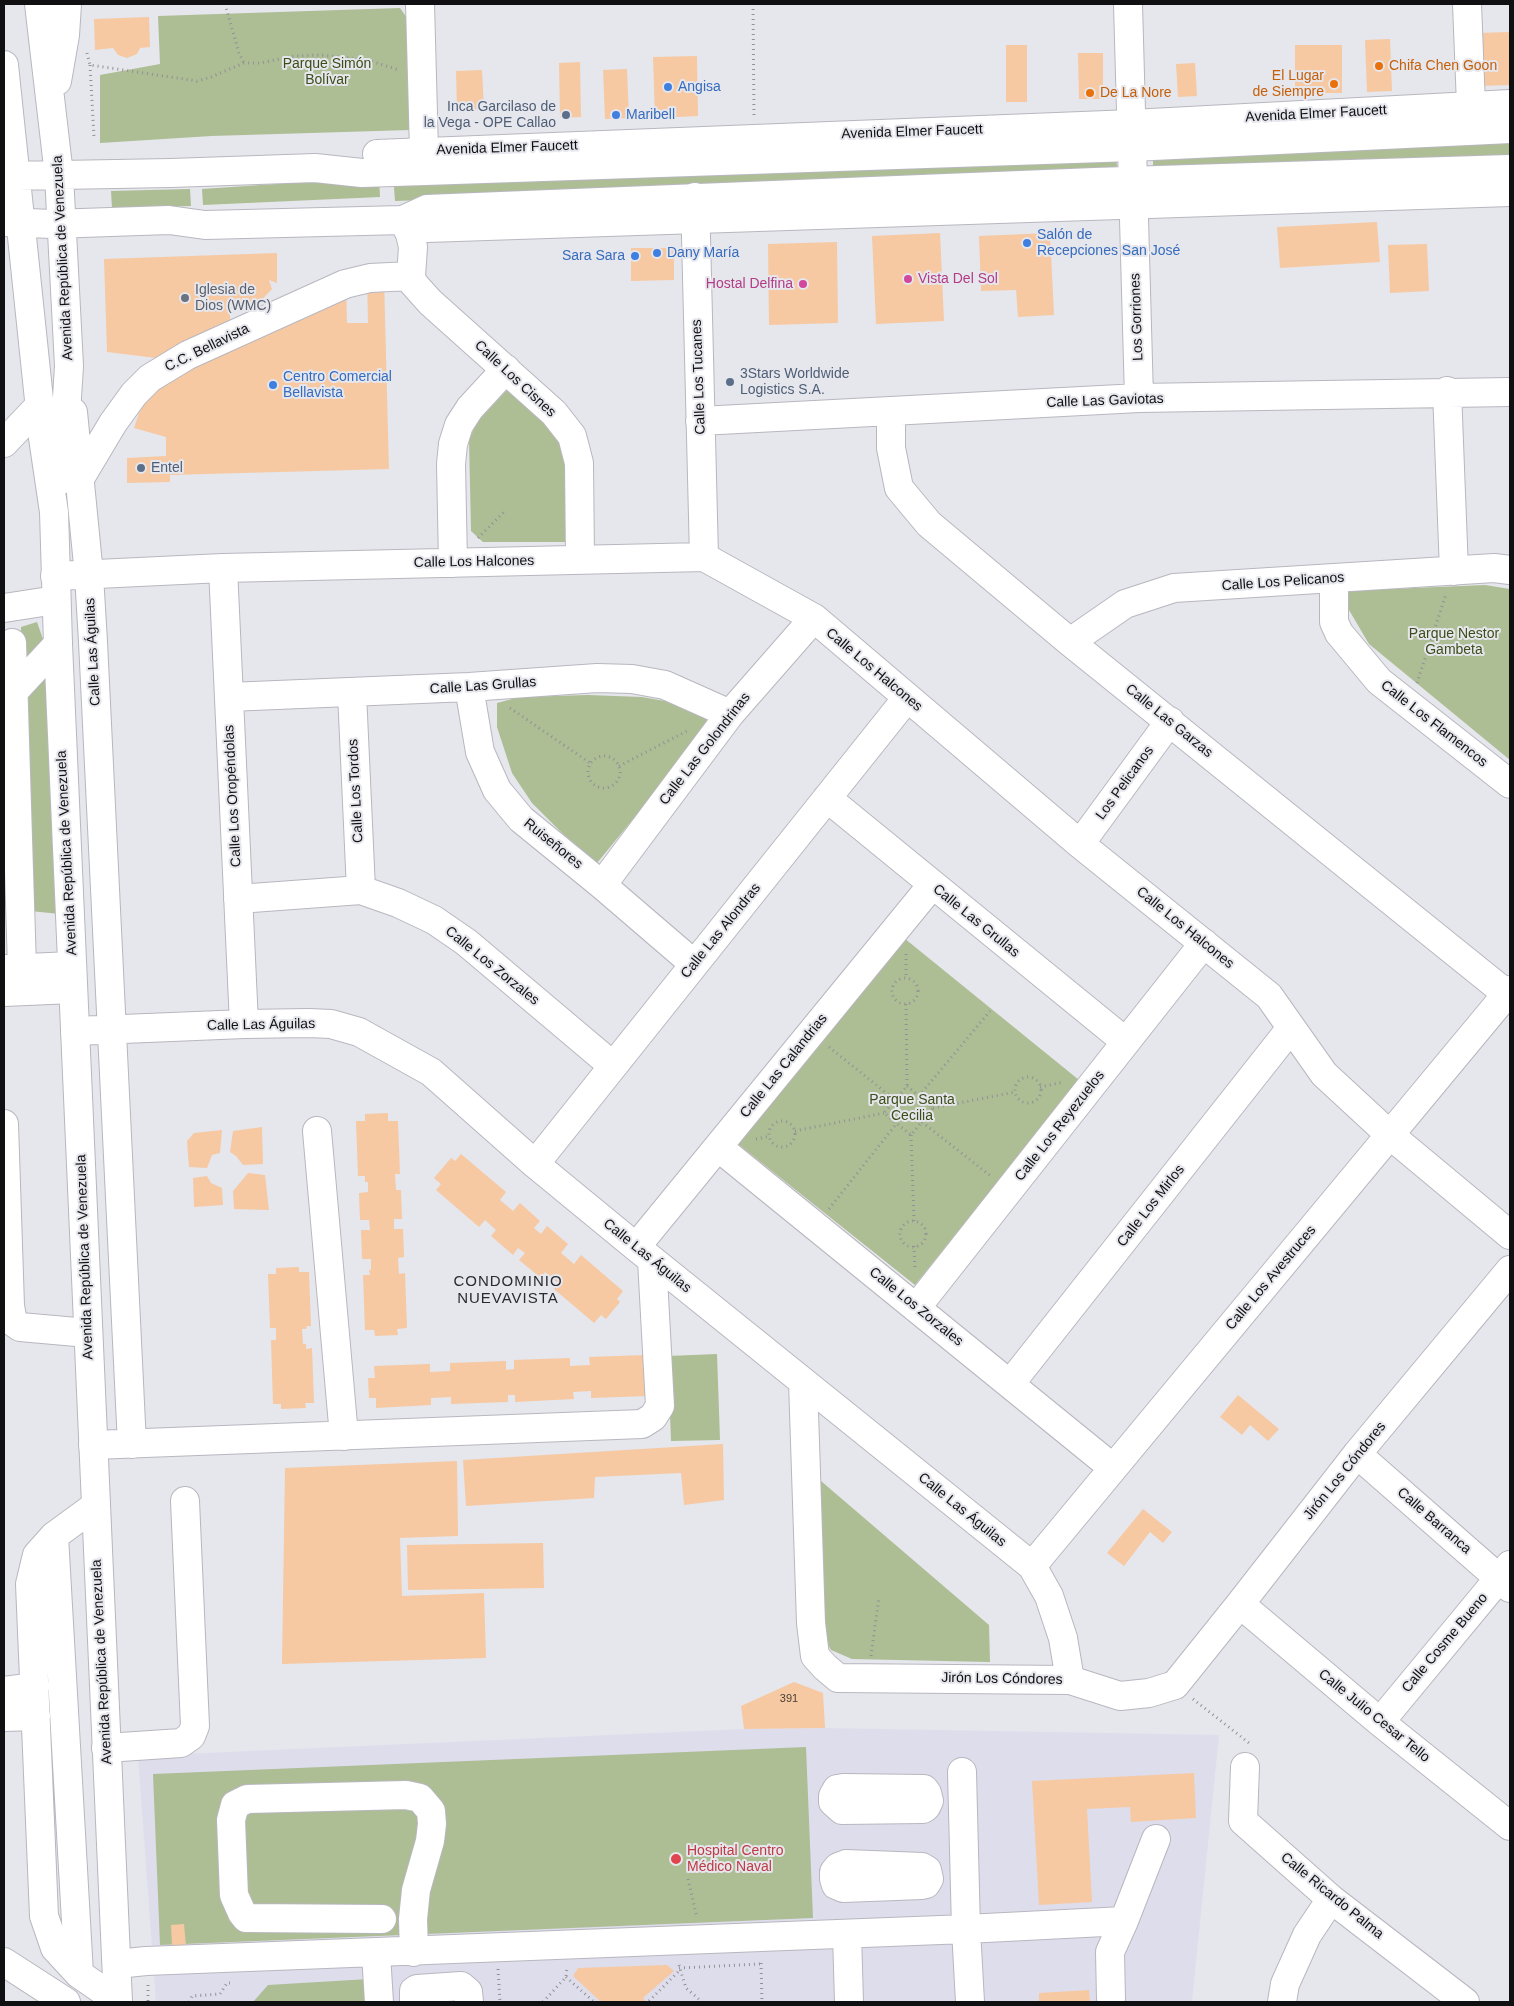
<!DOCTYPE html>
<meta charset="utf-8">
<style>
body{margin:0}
#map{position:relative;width:1514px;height:2006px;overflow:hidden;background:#e6e6ed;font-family:Arial,sans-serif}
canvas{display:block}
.frame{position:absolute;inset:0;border:5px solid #101012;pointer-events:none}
</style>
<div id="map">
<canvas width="1514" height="2006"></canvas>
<div class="frame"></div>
</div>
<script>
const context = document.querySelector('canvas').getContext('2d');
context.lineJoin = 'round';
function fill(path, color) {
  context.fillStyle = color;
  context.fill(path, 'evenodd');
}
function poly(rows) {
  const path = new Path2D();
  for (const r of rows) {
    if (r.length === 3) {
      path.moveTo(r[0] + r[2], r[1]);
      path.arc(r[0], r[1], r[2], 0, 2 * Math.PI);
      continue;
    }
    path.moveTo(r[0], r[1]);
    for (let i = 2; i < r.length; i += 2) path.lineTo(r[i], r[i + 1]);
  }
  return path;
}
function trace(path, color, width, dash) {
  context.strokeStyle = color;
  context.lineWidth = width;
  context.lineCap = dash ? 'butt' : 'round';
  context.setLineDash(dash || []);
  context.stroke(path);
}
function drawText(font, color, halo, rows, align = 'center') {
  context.font = font + ' Arial,sans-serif';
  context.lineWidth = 4;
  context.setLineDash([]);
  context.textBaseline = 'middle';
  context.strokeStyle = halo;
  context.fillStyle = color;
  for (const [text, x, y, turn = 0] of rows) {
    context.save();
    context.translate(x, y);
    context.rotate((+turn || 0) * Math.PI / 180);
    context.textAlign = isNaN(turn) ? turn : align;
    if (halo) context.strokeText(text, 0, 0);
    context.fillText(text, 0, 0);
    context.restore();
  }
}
const built = poly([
 [825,1728,1219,1735,1192,2002,156,2002,138,1756,744,1729]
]);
const green = poly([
 [400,8,407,18,410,130,211,136,100,143,100,75,160,64,158,16],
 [1510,136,1510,161,1153,174,1153,149],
 [1116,156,1117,166,1101,176,395,201,393,174],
 [379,177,380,197,203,205,202,189],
 [190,189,191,206,112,208,111,191],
 [515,388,551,415,572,467,566,542,483,542,471,531,469,439,478,421,506,391],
 [1485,585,1510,589,1510,760,1369,644,1349,610,1344,591],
 [37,622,44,642,21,661,21,627],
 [49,669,60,914,30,911,19,702],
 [588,695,642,697,682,704,712,723,597,863,561,832,532,803,512,773,497,727,497,703,520,697],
 [904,938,1079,1080,915,1285,738,1144],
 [717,1354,720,1440,671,1441,668,1356],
 [814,1475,989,1625,990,1662,852,1659,831,1650,820,1629],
 [806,1747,813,1918,160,1945,153,1774],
 [369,1979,370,2002,253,2002,268,1985]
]);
const building = poly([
 [149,17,150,47,140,48,137,54,127,58,118,55,113,48,95,50,94,19],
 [1510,32,1510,85,1480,86,1478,33],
 [1390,39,1392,91,1367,92,1365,40],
 [1006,45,1027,45,1027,102,1006,102],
 [1295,45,1342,45,1342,93,1318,93,1318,86,1295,87],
 [1078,53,1103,53,1103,99,1079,99],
 [697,56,698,116,655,118,653,57],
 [580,62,581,117,560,118,559,63],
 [1195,63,1197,96,1178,97,1176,64],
 [627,69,629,118,605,119,603,70],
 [482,70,484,109,457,110,456,71],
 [1377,222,1380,262,1280,268,1277,227],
 [940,233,944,321,876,324,872,236],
 [1050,233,1054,315,1018,317,1016,290,981,291,979,236],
 [837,242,838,323,769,325,768,244],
 [1427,244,1429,291,1390,293,1388,245],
 [631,248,674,248,674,280,631,281],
 [277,253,277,283,269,280,272,289,255,307,230,306,230,321,156,358,107,352,104,259],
 [367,279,384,279,389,469,170,475,170,482,127,483,127,458,166,456,166,437,134,428,139,413,148,397,172,373,346,286,347,323,368,323],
 [388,1113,388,1121,398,1121,400,1174,395,1174,396,1190,401,1190,402,1219,394,1219,394,1229,403,1229,404,1257,398,1258,399,1274,405,1273,407,1328,397,1329,398,1335,375,1336,374,1330,365,1330,363,1275,370,1275,369,1270,371,1270,371,1259,362,1259,361,1230,370,1230,369,1220,360,1220,359,1193,368,1192,368,1182,365,1182,365,1176,358,1176,356,1121,365,1121,365,1114],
 [262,1127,263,1164,243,1165,236,1156,230,1152,233,1131],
 [222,1130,220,1153,212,1155,207,1168,189,1167,187,1141,194,1133],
 [461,1154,506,1192,500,1200,513,1211,520,1203,540,1221,534,1228,541,1234,547,1226,568,1244,561,1253,574,1264,581,1255,623,1291,617,1299,620,1302,606,1319,601,1315,594,1323,554,1289,559,1284,545,1272,541,1278,519,1260,525,1253,518,1248,513,1255,491,1236,496,1230,485,1220,479,1227,436,1190,441,1184,434,1178,451,1158,455,1161],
 [248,1173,265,1175,269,1210,234,1209,233,1191],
 [207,1176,211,1183,222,1188,223,1205,194,1207,193,1178],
 [299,1267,299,1272,309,1272,311,1326,307,1326,306,1329,302,1329,303,1344,306,1344,306,1349,312,1348,314,1403,305,1403,306,1408,281,1409,281,1404,273,1404,271,1340,276,1340,276,1328,270,1328,268,1274,276,1274,276,1268],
 [646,1355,648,1396,591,1398,591,1391,573,1392,574,1399,515,1402,515,1395,508,1395,508,1402,451,1404,451,1397,431,1398,431,1405,376,1408,376,1398,369,1398,368,1378,375,1378,374,1366,430,1364,430,1372,450,1371,450,1363,506,1361,506,1370,514,1369,514,1360,570,1358,570,1366,590,1365,589,1357],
 [1238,1395,1279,1429,1268,1441,1250,1425,1242,1435,1220,1417],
 [723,1444,724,1500,684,1505,681,1473,595,1477,594,1498,466,1506,463,1460],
 [457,1461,458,1536,400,1538,402,1596,484,1593,486,1658,282,1664,285,1468],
 [1143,1509,1172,1532,1163,1543,1150,1532,1124,1566,1107,1553],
 [543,1543,544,1588,408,1590,407,1545],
 [794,1682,823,1693,825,1728,744,1729,741,1706],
 [1194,1773,1196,1818,1131,1822,1130,1807,1087,1809,1092,1902,1039,1905,1032,1781],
 [184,1924,186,1946,172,1946,171,1925],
 [667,1965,674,1971,643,1998,646,2002,601,2002,573,1976,578,1968],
 [1089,1990,1090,2002,1039,2002,1039,1993]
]);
const path = poly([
 [225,4,239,53,244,63],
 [753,4,754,116],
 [87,53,90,65,197,81,211,77,244,63,261,63,294,56,321,55,367,60,399,70],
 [90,65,94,137],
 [478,538,504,512],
 [1417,683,1446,594],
 [510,708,590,763],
 [604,772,16],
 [619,766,687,731],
 [906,954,906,978],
 [905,991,13],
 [906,1004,907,1086],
 [829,1047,895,1100],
 [1028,1090,13],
 [907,1086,933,1108,911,1135,884,1113,907,1086],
 [1040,1087,1064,1082],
 [919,1096,990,1011],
 [933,1108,1015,1092],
 [782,1134,13],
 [922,1122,992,1177],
 [795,1131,884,1113],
 [911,1135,914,1221],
 [756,1139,770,1136],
 [829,1209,897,1123],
 [913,1234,13],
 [914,1246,915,1271],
 [871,1656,879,1597],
 [1193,1699,1249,1743],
 [688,1879,697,1918],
 [761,1963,762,2002],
 [679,1965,686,1988,702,2002],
 [679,1968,761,1964],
 [498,1969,500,2002],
 [566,1977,594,2002],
 [148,1985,148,2002],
 [649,2001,680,1970],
 [189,2002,192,1996,220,1994,227,1983,230,1983],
 [543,2002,566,1977,567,1967]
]);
const minor = poly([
 [420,4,424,151],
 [1128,4,1139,398],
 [1467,4,1471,105],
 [695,197,704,557],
 [403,220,410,234,413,247,411,276,413,283,430,302,554,413,572,436,579,463,580,559],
 [1447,391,1454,571],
 [891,411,891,448,899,488,929,524,1070,642,1507,994],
 [73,412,89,575,93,642,132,1444],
 [700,421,1139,398,1510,392],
 [4,443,40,405],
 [79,480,113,423,134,394,150,378,188,355,345,284,370,278,411,276],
 [453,563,451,464,453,444,459,425,470,408,506,369],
 [223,568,244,1024],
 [55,576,223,568,704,557,814,618,1080,844,1269,996,1324,1074,1390,1135,1510,1235],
 [1334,578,1334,622,1339,633,1379,681,1510,784],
 [4,608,56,600],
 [1070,642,1125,604,1174,588,1494,568,1510,570],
 [12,643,22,968],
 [469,687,480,752,497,790,521,819,602,885,694,964],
 [352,693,361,890],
 [229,697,469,687,597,678,632,679,665,685,730,714],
 [6,700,58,644],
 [827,798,1126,1042],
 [1080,844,1170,721],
 [602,885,730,714,814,618],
 [238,899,361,890,398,903,434,920,466,942,613,1066],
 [5,969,72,966],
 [4,992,73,989],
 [75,1031,244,1024,309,1023,331,1024,359,1032,431,1072,535,1164,636,1247,1032,1566,1049,1596,1063,1638,1070,1680],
 [4,1124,10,1306,13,1322,20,1327,88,1333],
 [317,1131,344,1436],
 [718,1147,1113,1468],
 [535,1164,907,698],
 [636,1247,932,885],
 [916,1308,1204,943],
 [803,1382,811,1623,815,1656,825,1667,838,1678,1070,1680,1120,1696,1149,1693,1175,1685,1240,1604,1357,1454,1510,1270],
 [1010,1384,1291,1028],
 [93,1445,642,1424,653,1417,660,1406,652,1260],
 [1357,1454,1510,1588],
 [95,1506,54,1536,37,1555,30,1584,44,1916,55,1948,79,1974,118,2001],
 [54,1536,79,1974],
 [1032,1566,1510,990],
 [1240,1604,1380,1722,1510,1826],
 [4,1691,35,1687],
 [4,1717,36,1716],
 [1380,1722,1510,1565],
 [106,1748,181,1743,191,1736,195,1726,185,1501],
 [1245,1767,1243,1821,1331,1899,1465,2002],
 [962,1772,966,1929,1124,1921,1156,1839],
 [843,1788,924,1789,927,1793,929,1801,926,1807,923,1809,842,1810,833,1802,833,1796,837,1789,843,1788],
 [846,1864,922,1867,927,1870,929,1879,926,1884,922,1885,843,1888,836,1885,834,1879,834,1872,838,1867,846,1864],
 [382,1919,246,1918,242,1913,234,1895,231,1820,235,1805,247,1799,406,1795,420,1798,431,1811,432,1824,430,1841,416,1890,413,1919,414,1952],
 [847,1934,849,2002],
 [376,1954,379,2002],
 [4,1962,66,2002],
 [117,1964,146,1961,966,1929,970,2002],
 [1111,1999,1110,1952,1124,1921],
 [414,2002,414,1991,417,1989,461,1986,468,1992,469,2002],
 [1282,2002,1285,1984,1307,1935,1331,1899]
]);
const major = poly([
 [39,4,59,175,69,366,65,428,59,481],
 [4,65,43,438,54,512,58,644,118,2002],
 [57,81,65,35,67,4],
 [377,154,1132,124,1510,104],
 [4,176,171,173,315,168,362,173,425,171,1132,147,1510,129],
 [403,220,427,228,1510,192],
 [4,222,52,224,169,220,205,225,403,220,427,209,1095,182,1510,169]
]);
const markers = [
 [1379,66,5,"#e8710a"],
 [1334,84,5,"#e8710a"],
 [668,87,5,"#3f7fe0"],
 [1090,93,5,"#e8710a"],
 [566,115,5,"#5c6f8a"],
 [616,115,5,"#3f7fe0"],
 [1027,243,5,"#3f7fe0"],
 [657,253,5,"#3f7fe0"],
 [635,256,5,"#3f7fe0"],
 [908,279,5,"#d1479c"],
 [803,284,5,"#d1479c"],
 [185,298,5,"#6b7280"],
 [730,382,5,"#5c6f8a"],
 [273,385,5,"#3f7fe0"],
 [141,468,5,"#5c6f8a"],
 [676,1859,6,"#e0444e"]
];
const numberNames = [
 ["391",789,1699]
];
const parkNames = [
 ["Parque Simón",327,64],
 ["Bolívar",327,80],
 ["Parque Nestor",1454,634],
 ["Gambeta",1454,650],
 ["Parque Santa",912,1100],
 ["Cecilia",912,1116]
];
const foodNames = [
 ["Chifa Chen Goon",1389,66],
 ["El Lugar",1324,76,"right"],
 ["de Siempre",1324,92,"right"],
 ["De La Nore",1100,93]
];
const shopNames = [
 ["Angisa",678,87],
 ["Maribell",626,115],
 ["Salón de",1037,235],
 ["Recepciones San José",1037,251],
 ["Dany María",667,253],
 ["Sara Sara",625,256,"right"],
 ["Centro Comercial",283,377],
 ["Bellavista",283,393]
];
const serviceNames = [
 ["Inca Garcilaso de",556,107,"right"],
 ["la Vega - OPE Callao",556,123,"right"],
 ["3Stars Worldwide",740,374],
 ["Logistics S.A.",740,390],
 ["Entel",151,468]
];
const streetNames = [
 ["Avenida Elmer Faucett",1316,114,-3],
 ["Avenida Elmer Faucett",912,132,-2],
 ["Avenida Elmer Faucett",507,148,-2],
 ["Avenida República de Venezuela",63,258,-93],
 ["Los Gorriones",1137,317,-92],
 ["C.C. Bellavista",207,348,-26],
 ["Calle Los Tucanes",699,377,-92],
 ["Calle Los Cisnes",515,379,43],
 ["Calle Las Gaviotas",1105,401,-2],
 ["Calle Los Halcones",474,562,-1],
 ["Calle Los Pelicanos",1283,582,-4],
 ["Calle Las Águilas",93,652,-93],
 ["Calle Los Halcones",874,670,40],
 ["Calle Las Grullas",483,686,-4],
 ["Calle Las Garzas",1169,721,39],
 ["Calle Los Flamencos",1434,724,38],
 ["Calle Las Golondrinas",705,749,-52],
 ["Los Pelicanos",1125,783,-54],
 ["Calle Los Tordos",356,791,-93],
 ["Calle Los Oropéndolas",233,796,-93],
 ["Ruiseñores",553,844,39],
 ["Avenida República de Venezuela",67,853,-93],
 ["Calle Las Grullas",976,921,39],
 ["Calle Los Halcones",1185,928,39],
 ["Calle Las Alondras",721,931,-51],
 ["Calle Los Zorzales",492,966,39],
 ["Calle Las Águilas",261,1025,-1],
 ["Calle Las Calandrias",784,1066,-51],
 ["Calle Los Reyezuelos",1060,1126,-52],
 ["Calle Los Mirlos",1151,1206,-52],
 ["Calle Las Águilas",647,1256,39],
 ["Avenida República de Venezuela",85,1257,-92],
 ["Calle Los Avestruces",1271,1278,-50],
 ["Calle Los Zorzales",916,1307,39],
 ["Jirón Los Cóndores",1345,1471,-51],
 ["Calle Las Águilas",962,1510,39],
 ["Calle Barranca",1434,1521,41],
 ["Calle Cosme Bueno",1445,1643,-50],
 ["Avenida República de Venezuela",102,1662,-93],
 ["Jirón Los Cóndores",1002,1679,1],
 ["Calle Julio Cesar Tello",1374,1716,39],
 ["Calle Ricardo Palma",1332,1896,39]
];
const hotelNames = [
 ["Vista Del Sol",918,279],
 ["Hostal Delfina",793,284,"right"]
];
const worshipNames = [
 ["Iglesia de",195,290],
 ["Dios (WMC)",195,306]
];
const healthNames = [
 ["Hospital Centro",687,1851],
 ["Médico Naval",687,1867]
];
const neighbourhoodNames = [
 ["CONDOMINIO",508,1282],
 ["NUEVAVISTA",508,1299]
];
fill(built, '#deddec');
fill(green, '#adbd94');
fill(building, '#f6c9a2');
trace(minor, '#b8b7bf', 30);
trace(major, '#b8b7bf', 30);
trace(path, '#919196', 3, [1, 4]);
trace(minor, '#fff', 28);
trace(major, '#fff', 28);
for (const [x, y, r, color] of markers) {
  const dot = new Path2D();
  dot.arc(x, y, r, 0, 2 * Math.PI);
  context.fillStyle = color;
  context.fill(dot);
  trace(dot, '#e6e6ed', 2);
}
drawText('11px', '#4a3e36', null, numberNames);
drawText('14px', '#3c4d17', '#e6e6ed', parkNames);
drawText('14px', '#c56008', '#e6e6ed', foodNames, 'left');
drawText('14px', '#366cbe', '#e6e6ed', shopNames, 'left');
drawText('14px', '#4e5e75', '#e6e6ed', serviceNames, 'left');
drawText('14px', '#101012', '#e6e6ed', streetNames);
drawText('14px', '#b23c85', '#e6e6ed', hotelNames, 'left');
drawText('14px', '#5b616d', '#e6e6ed', worshipNames, 'left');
drawText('14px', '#be3a42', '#e6e6ed', healthNames, 'left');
context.letterSpacing = '1px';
drawText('15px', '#2a2a30', '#e6e6ed', neighbourhoodNames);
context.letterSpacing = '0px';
</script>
